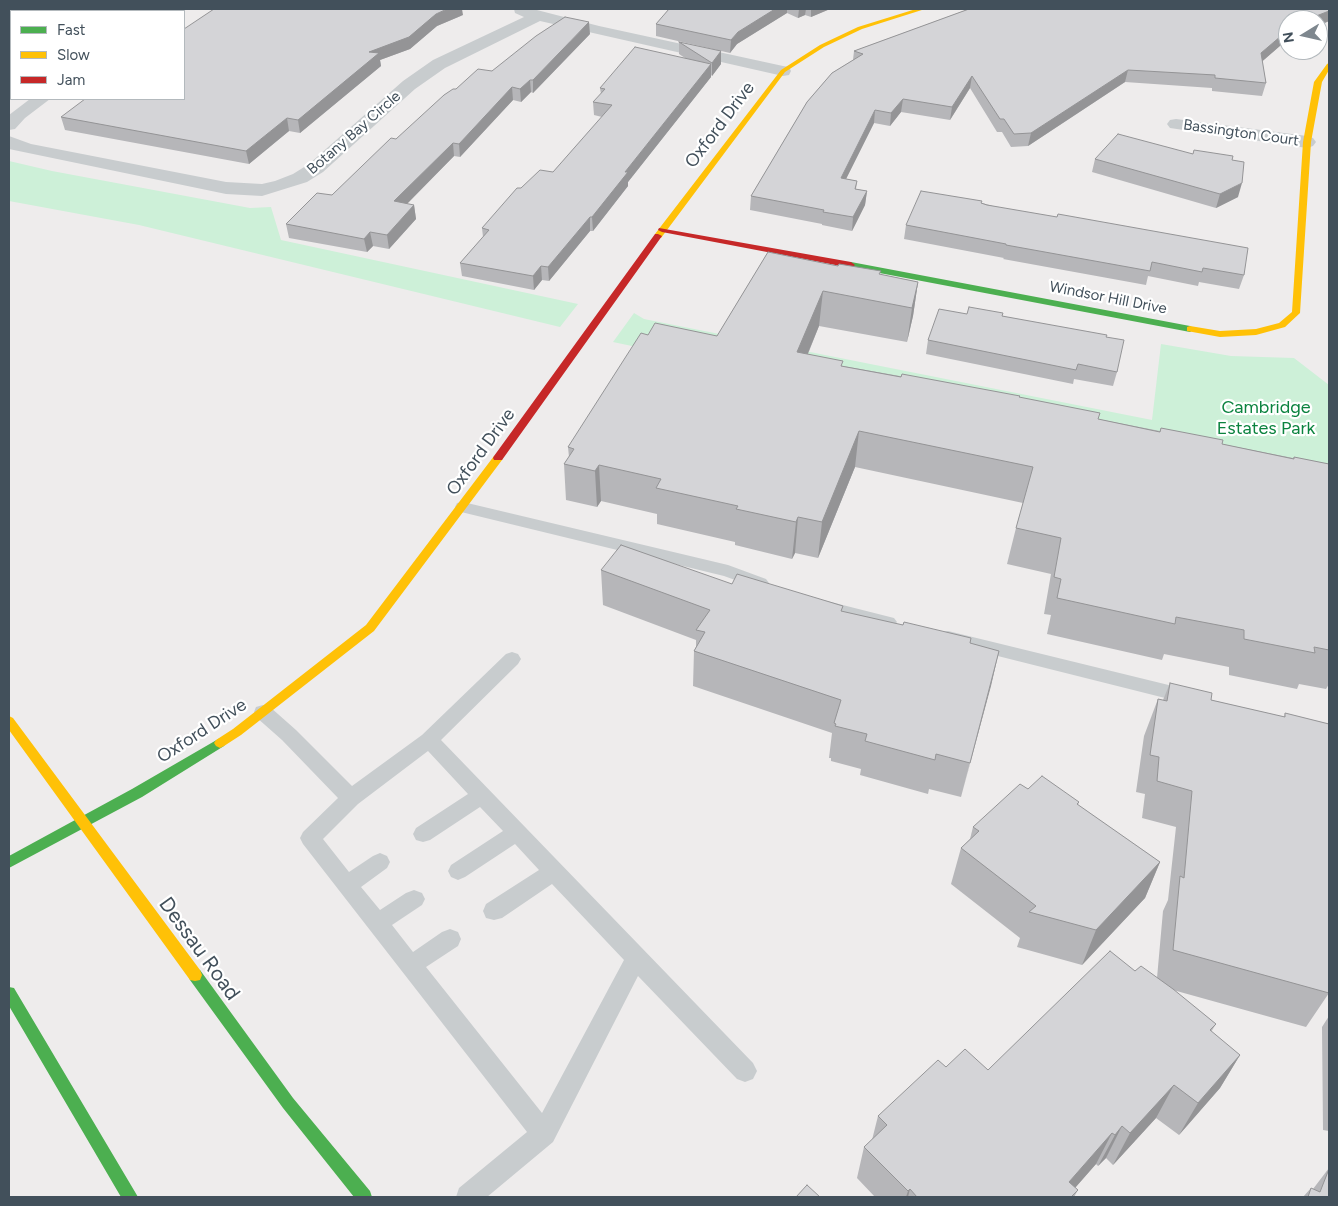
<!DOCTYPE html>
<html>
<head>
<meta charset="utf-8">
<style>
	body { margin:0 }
	#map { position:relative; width:1338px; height:1206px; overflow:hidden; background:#eeecec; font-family:Figtree,sans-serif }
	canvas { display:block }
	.frame { position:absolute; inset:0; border:10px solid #42505b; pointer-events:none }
	.legend { position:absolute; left:10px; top:10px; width:175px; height:90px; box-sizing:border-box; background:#fff; border:1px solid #b3b9bd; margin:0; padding:6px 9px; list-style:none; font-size:15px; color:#42505b }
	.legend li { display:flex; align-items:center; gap:10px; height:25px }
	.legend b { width:25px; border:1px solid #b3b9bd }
	.north { position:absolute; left:1278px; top:10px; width:50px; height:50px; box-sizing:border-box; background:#fff; border:1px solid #b3b9bd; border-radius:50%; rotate:261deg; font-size:14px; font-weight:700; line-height:20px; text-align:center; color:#42505b }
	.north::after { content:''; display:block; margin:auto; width:18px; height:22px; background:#7e878e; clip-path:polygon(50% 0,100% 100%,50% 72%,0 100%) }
</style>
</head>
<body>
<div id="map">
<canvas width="1338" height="1206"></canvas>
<div class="frame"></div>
<ul class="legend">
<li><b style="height:6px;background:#4caf50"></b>Fast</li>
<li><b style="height:6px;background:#ffc107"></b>Slow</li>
<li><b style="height:6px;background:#c62828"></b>Jam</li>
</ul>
<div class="north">N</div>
</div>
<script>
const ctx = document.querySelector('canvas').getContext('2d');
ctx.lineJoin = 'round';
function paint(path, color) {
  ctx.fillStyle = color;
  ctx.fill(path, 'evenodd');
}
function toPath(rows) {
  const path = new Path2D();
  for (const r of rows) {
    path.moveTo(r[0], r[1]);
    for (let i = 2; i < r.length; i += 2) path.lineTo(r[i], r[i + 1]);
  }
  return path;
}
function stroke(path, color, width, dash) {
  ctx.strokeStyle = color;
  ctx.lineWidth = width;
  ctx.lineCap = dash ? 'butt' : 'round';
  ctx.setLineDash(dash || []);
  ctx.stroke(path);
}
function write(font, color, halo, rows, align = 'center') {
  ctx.font = font + ' Figtree,sans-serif';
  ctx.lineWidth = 4.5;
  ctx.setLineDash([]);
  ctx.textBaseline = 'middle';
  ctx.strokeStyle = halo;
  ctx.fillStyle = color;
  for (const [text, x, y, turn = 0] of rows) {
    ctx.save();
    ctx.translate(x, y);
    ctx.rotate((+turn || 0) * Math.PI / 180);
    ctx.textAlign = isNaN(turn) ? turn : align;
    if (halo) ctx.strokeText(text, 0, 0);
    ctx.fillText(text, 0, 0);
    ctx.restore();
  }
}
paint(toPath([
	[9,161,52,171,250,208,271,207,281,240,578,304,560,327,139,225,9,201],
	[634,313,644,319,1152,420,1161,344,1231,356,1294,358,1329,385,1329,494,613,342]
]), '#cdf0d8');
paint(toPath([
	[463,502,728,565,766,579,769,583,766,587,760,589,724,576,457,511,455,507,457,503,463,502],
	[819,599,894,618,897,622,894,626,888,628,813,609,810,605,813,601,819,599],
	[948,631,1189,690,1196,692,1198,697,1196,702,1189,704,942,642,939,637,942,632,948,631],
	[512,652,518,654,521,659,518,664,441,740,753,1063,757,1071,753,1079,745,1082,737,1079,638,976,553,1142,487,1197,456,1197,459,1188,527,1132,303,844,300,838,303,832,338,798,282,740,256,717,254,712,256,707,263,705,270,707,296,730,352,786,422,735,506,654,512,652],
	[428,751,468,794,416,828,413,834,416,840,423,842,430,840,480,807,503,831,451,865,448,871,451,877,458,880,465,877,515,844,539,870,486,904,483,911,486,918,494,920,502,918,552,884,624,960,542,1113,426,967,458,946,461,939,458,932,450,929,442,932,413,952,392,925,422,905,425,899,422,893,414,890,406,893,380,910,361,887,387,868,390,862,387,856,380,853,373,856,349,872,323,839,358,804,428,751]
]), '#c8ccce');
paint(toPath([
	[168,9,186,9,184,12,166,11,168,9],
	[514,9,533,9,599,26,783,66,789,67,791,71,789,75,783,76,540,21,445,68,415,89,323,172,307,182,262,196,226,194,9,149,9,136,31,144,226,182,262,184,275,181,293,174,309,164,403,81,433,60,524,17,515,13,514,9],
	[30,99,50,99,25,118,15,129,9,130,9,115,30,99],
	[1176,119,1307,136,1313,138,1316,142,1313,146,1307,148,1170,128,1167,124,1170,120,1176,119]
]), '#c8ccce');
paint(toPath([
	[851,262,1190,326,1195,329,1190,332,848,267,847,265,851,262],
	[220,738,224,740,226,743,224,746,142,797,9,868,9,856,132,789,220,738],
	[195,969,200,970,293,1098,370,1191,372,1197,354,1197,283,1108,190,980,188,975,190,970,195,969],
	[9,987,14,988,138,1197,121,1197,9,1006,9,987]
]), '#4caf50');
paint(toPath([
	[916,9,925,9,862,29,824,47,785,72,661,238,655,238,655,234,781,70,820,45,858,27,916,9],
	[1329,63,1329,70,1322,82,1311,142,1300,313,1285,327,1256,335,1220,337,1187,331,1187,327,1190,326,1220,331,1256,329,1279,323,1292,312,1303,142,1314,82,1327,64,1329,63],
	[498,455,503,458,502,460,374,631,241,735,224,746,220,748,216,746,214,743,216,740,233,729,366,625,494,456,498,455],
	[9,716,13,718,200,970,202,975,200,980,195,981,190,980,9,730,9,716]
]), '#ffc107');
paint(toPath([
	[659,228,851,262,855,265,851,268,662,232,658,230,659,228],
	[655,234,658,234,662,236,502,460,494,460,493,458,494,456,655,234]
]), '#c62828');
paint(toPath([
	[669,9,830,9,811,17,805,15,798,18,787,13,737,44,730,53,656,36,656,24],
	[969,9,1329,9,1329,21,1318,26,1318,20,1288,20,1288,39,1262,61,1266,83,1262,96,1212,91,1212,88,1125,82,1028,146,1011,147,1002,132,997,132,970,88,950,120,901,112,890,126,874,123,846,179,857,181,856,189,867,191,865,205,852,231,822,225,822,224,750,210,751,196,807,102,832,73,853,60,854,51],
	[463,15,437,26,410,49,380,60,381,66,300,133,289,131,249,164,65,130,61,117],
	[590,34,533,93,531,92,521,102,513,100,460,157,454,156,407,204,414,205,416,219,389,249,373,246,367,252,289,238,286,224,332,195,396,139,456,89,492,71],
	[679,42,721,51,721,64,712,76,711,75,711,77,628,182,628,186,593,231,590,231,549,281,542,280,534,290,462,276,460,263,483,237,482,228,521,188,553,172,602,117,594,115,593,102,601,94,600,88,685,58,679,54],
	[1193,154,1232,160,1238,197,1216,208,1092,172,1095,159],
	[982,203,1244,275,1239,289,1199,282,1198,286,1148,276,1146,285,1003,259,1004,258,904,239,906,225],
	[768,252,918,282,913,316,907,342,819,326,808,354,843,366,1019,397,1098,419,1160,431,1161,428,1222,444,1293,458,1294,457,1329,464,1329,684,1326,689,1299,684,1297,689,1229,675,1229,667,1164,654,1162,660,1047,634,1051,615,1044,614,1051,574,1007,564,1016,528,1023,503,855,467,818,558,795,553,792,559,735,545,735,542,657,524,657,514,601,501,597,507,566,500,564,464,569,457,568,447,648,335,717,336],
	[967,314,1002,316,1106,337,1117,372,1113,386,1074,379,1073,384,926,354,928,340],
	[601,570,732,584,999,651,961,797,929,789,928,794,860,775,861,769,831,761,831,758,829,758,832,733,693,686,694,651,696,647,696,640,603,605],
	[1170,683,1211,700,1284,717,1285,713,1329,993,1306,1027,1173,990,1216,1024,1211,1032,1240,1055,1220,1088,1179,1135,1156,1118,1113,1165,1106,1158,1098,1166,1096,1164,1075,1188,1078,1190,1074,1197,875,1197,857,1178,864,1147,872,1140,878,1116,946,1067,988,1070,1135,971,1157,978,1163,911,1168,900,1176,827,1142,818,1145,794,1136,792,1144,736,1158,699,1163,700],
	[1028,789,1079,802,1078,805,1160,862,1145,898,1082,965,1017,947,1020,938,951,884,961,848,970,839,973,827],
	[1329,1016,1329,1131,1323,1130,1322,1027],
	[1329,1168,1329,1197,1303,1197,1311,1188,1313,1189]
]), '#b6b6b9');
paint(toPath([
	[105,9,128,9,124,11,101,11],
	[447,9,462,9,463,15,437,26,410,49,380,60,381,66,300,133,298,120,369,52,436,14],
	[775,9,787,9,787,13,737,44,730,53,731,40,738,32],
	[799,9,806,9,805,15,798,18],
	[811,9,830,9,811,17],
	[1329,11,1329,21,1318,26,1318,20,1306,20],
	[589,22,590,34,533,93,533,80],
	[1288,30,1288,39,1257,66,1261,53],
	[721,51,721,64,712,76,712,63],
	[711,64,711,77,628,182,628,186,593,231,592,217,625,172],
	[11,68,11,84,9,85,9,70],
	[1128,70,1125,82,1028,146,1031,133],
	[972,76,970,88,950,120,952,107],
	[530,80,531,92,521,102,520,89],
	[512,87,513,100,460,157,459,144],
	[903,99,901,112,890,126,891,113],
	[875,110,874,123,840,191,841,178],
	[287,118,289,131,249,164,246,151],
	[453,143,454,156,396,215,394,201],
	[1242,183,1238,197,1216,208,1220,194],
	[867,191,865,205,852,231,853,217],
	[414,205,416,219,389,249,387,235],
	[590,217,590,231,549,281,548,267],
	[370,232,373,246,367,252,364,239],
	[541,266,542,280,534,290,533,276],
	[918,282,913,316,907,342,912,308],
	[823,291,819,326,794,387,797,352],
	[859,431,855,467,818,558,822,522],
	[599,465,601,501,597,507,595,471],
	[798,517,795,553,792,559,796,522],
	[999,651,991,686,961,797,970,763],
	[1160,862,1145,898,1082,965,1096,930],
	[1240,1055,1220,1088,1179,1135,1198,1103],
	[1174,1085,1156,1118,1113,1165,1130,1133],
	[1122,1126,1106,1158,1098,1166,1115,1135],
	[1112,1133,1096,1164,1067,1197,1069,1182],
	[910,1189,908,1197,906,1197,908,1191]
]), '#949496');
const building = toPath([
	[39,9,105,9,101,11,35,11,39,9],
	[214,9,447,9,436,14,409,37,369,52,379,53,298,120,287,118,246,151,61,117,85,99,184,99,184,29,214,9],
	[669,9,775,9,738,32,731,40,656,24,669,9],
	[969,9,1329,9,1329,11,1306,20,1288,20,1288,30,1261,53,1266,83,1215,78,1215,75,1128,70,1031,133,1014,134,1004,119,1000,119,972,76,952,107,903,99,891,113,875,110,841,178,857,181,855,189,867,191,853,217,823,212,824,210,751,196,807,102,832,73,863,54,854,51,969,9],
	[11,17,11,68,9,70,9,19,11,17],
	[565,17,589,22,533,80,530,80,520,89,512,87,459,144,453,143,394,201,414,205,387,235,370,232,364,239,286,224,317,193,332,195,391,138,396,139,444,95,453,89,456,89,478,69,492,71,536,36,565,17],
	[679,42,721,51,712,63,679,42],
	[635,47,711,64,625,172,628,172,592,217,590,217,548,267,541,266,533,276,460,263,489,230,482,228,517,188,521,188,540,170,553,172,612,105,593,102,605,89,600,88,635,47],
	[1118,134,1193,154,1194,150,1233,156,1232,160,1244,162,1242,183,1220,194,1095,159,1118,134],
	[921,191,982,201,981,203,987,205,1057,217,1058,214,1248,248,1244,275,1203,268,1202,272,1152,262,1150,271,1006,245,1006,244,906,225,921,191],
	[768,252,838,266,839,264,881,271,879,274,918,282,912,308,823,291,797,352,843,361,841,366,901,377,902,374,1020,396,1019,397,1100,413,1098,419,1160,432,1161,428,1223,440,1222,444,1294,459,1294,457,1329,464,1329,650,1314,647,1315,653,1244,639,1244,630,1176,617,1175,624,1057,598,1061,579,1054,577,1061,538,1016,528,1033,467,859,431,822,522,798,517,796,522,736,509,738,506,656,488,661,479,599,465,595,471,564,464,574,449,568,447,641,333,648,335,655,323,717,336,768,252],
	[969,307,1003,313,1002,316,1107,335,1106,337,1124,340,1117,372,1078,364,1076,370,928,340,939,309,967,314,969,307],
	[621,545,732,584,737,574,843,606,841,611,903,625,904,622,971,638,970,643,999,651,970,763,936,754,935,760,865,741,867,734,835,726,836,724,834,723,841,700,694,651,705,632,696,630,710,610,601,570,621,545],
	[1170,683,1212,693,1211,700,1285,717,1285,713,1329,724,1329,993,1173,950,1180,876,1184,878,1192,791,1157,781,1159,757,1150,755,1158,699,1167,701,1170,683],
	[1042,776,1079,802,1077,804,1160,862,1096,930,1029,912,1036,906,961,848,979,831,973,827,1020,784,1028,789,1042,776],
	[1110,951,1135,971,1141,966,1173,989,1216,1024,1210,1030,1240,1055,1198,1103,1174,1085,1130,1133,1122,1126,1115,1135,1112,1133,1069,1182,1078,1190,1071,1197,917,1197,910,1189,908,1191,864,1147,887,1125,878,1116,938,1060,946,1067,965,1049,988,1070,1110,951],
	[1329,1169,1329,1197,1308,1197,1311,1188,1320,1192,1329,1169],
	[807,1185,820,1197,796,1197,807,1185]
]);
paint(building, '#d4d4d7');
stroke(building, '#949496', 1);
write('15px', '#42505b', '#fff', [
	["Botany Bay Circle",354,133,-41],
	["Bassington Court",1241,133,8],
	["Windsor Hill Drive",1108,298,11]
]);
write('18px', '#42505b', '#fff', [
	["Oxford Drive",720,125,-53],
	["Oxford Drive",481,452,-54],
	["Oxford Drive",202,731,-33]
]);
write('18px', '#0b833f', '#fff', [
	["Cambridge",1266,408],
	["Estates Park",1266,429]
]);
write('21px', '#42505b', '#fff', [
	["Dessau Road",199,949,54]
]);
</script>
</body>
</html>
